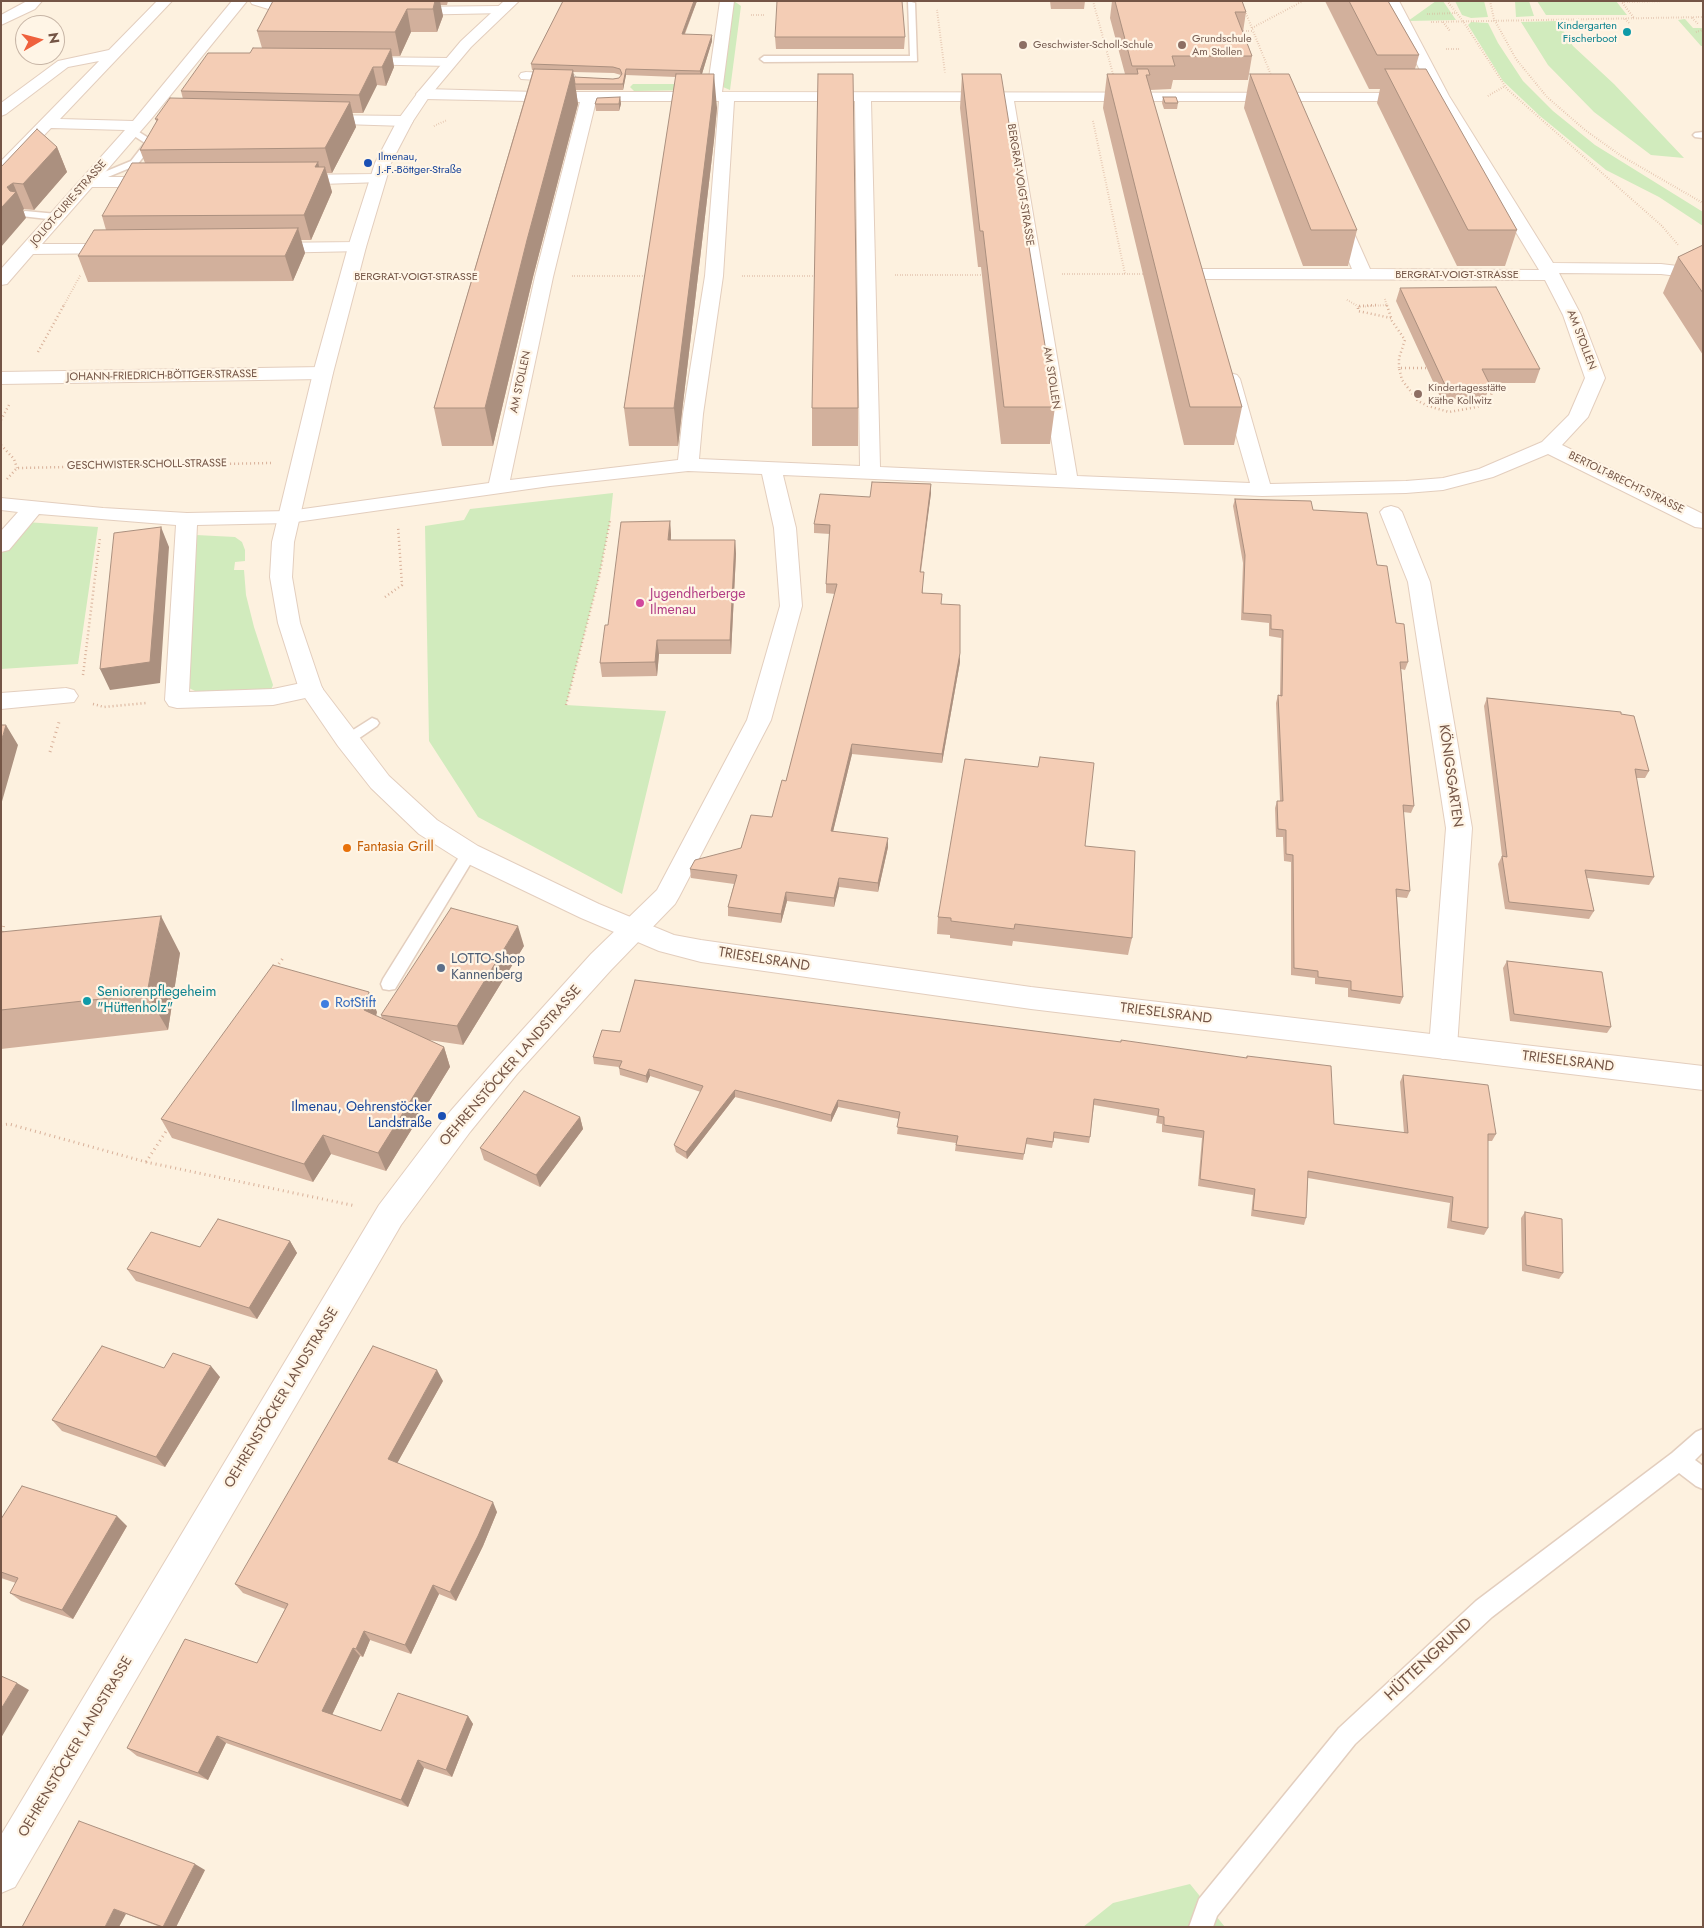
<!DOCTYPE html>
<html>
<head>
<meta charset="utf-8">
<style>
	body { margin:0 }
	#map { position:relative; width:1704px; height:1928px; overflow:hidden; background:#fdf1df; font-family:Jost,sans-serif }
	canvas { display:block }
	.frame { position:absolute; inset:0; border:2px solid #745546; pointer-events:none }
	.north { position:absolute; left:15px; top:15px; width:50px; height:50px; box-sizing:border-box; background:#fff5e6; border:1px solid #c7b5a6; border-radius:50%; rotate:82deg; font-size:14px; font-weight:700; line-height:20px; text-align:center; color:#745546 }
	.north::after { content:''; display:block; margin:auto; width:18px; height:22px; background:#ef613d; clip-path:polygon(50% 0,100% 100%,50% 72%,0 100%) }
</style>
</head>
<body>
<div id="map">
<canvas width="1704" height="1928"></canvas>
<div class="frame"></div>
<div class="north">N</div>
</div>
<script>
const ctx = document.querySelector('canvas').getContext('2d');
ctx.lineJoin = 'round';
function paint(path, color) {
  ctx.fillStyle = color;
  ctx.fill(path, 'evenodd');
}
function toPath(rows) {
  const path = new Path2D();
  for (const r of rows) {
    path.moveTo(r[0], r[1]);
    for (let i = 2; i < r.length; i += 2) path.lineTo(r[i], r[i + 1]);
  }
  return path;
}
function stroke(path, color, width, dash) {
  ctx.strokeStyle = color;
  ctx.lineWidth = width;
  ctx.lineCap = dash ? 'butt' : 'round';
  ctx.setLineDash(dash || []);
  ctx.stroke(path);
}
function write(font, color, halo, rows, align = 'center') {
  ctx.font = font + ' Jost,sans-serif';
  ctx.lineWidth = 4.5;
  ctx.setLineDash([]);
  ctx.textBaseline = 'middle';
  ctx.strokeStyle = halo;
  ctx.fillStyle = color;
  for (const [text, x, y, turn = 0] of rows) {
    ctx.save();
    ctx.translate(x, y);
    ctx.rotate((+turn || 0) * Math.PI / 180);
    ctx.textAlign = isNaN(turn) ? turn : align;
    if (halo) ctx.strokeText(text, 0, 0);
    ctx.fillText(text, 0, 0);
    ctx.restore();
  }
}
paint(toPath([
	[731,1,734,1,741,6,730,90,723,87],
	[1436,1,1443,1,1456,20,1408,21],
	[1455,1,1484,1,1488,17,1471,18,1462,15],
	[1515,1,1529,1,1534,16,1516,17],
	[1537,1,1616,1,1627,15,1546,15],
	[1685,19,1693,28,1703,28,1703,46,1701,46,1678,20],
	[1557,21,1573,46,1614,84,1684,158,1651,155,1594,112,1548,65,1521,22],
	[1471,22,1488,23,1498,43,1523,81,1553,111,1595,145,1703,212,1703,226,1659,197,1606,170,1540,116,1503,81,1468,25],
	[633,84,695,84,695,90,634,91,630,87],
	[613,493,610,521,599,577,566,705,666,711,622,894,478,817,429,741,425,526,464,520,470,509],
	[26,522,98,527,78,664,1,669,1,550],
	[196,535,235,537,242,542,245,550,245,561,235,562,234,570,244,570,246,595,254,627,273,685,271,690,201,694,187,687],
	[1190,1884,1225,1927,1083,1927,1113,1903]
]), '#d1ebbd');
const service = toPath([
	[908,1,915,3,917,61,764,62,760,59,764,56,910,56,908,1],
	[131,127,155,142,137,165,91,184,85,184,85,180,131,161,145,143,128,132,128,128,131,127],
	[1703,132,1703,138,1695,137,1693,135,1695,133,1703,132],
	[25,211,57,214,62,217,57,220,21,216,20,214,25,211],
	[372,718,377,720,379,723,377,726,352,743,342,743,340,740,342,737,372,718],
	[469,847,474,849,477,853,395,989,389,990,383,989,381,984,383,979,464,849,469,847],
	[1703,1429,1703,1452,1695,1460,1703,1466,1703,1489,1696,1486,1679,1473,1492,1617,1355,1744,1217,1916,1213,1927,1189,1927,1199,1899,1339,1728,1476,1601,1672,1453,1696,1432,1703,1429]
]);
const minor = toPath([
	[27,1,42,1,35,9,1,25,1,15,27,1],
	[157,1,172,1,60,119,133,121,232,1,247,1,152,118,101,177,158,177,164,179,166,182,164,185,158,187,92,187,42,244,120,244,126,245,129,249,126,253,33,254,7,284,1,285,1,269,125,130,51,128,7,174,1,176,1,161,99,61,68,67,6,114,1,116,1,103,58,61,109,50,157,1],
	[250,1,272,1,289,7,312,9,314,12,307,16,288,15,252,4,250,1],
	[720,1,734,1,722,92,1419,93,1422,96,1419,99,1414,101,1014,101,1077,476,1250,483,1220,379,1223,375,1230,373,1237,375,1240,379,1270,484,1406,481,1443,478,1479,469,1542,442,1569,415,1585,378,1563,315,1545,280,1200,279,1194,278,1191,274,1194,270,1200,269,1352,269,1329,213,1331,209,1337,208,1343,209,1345,213,1370,269,1539,270,1433,96,1385,1,1399,1,1449,96,1553,263,1661,264,1703,269,1703,279,1661,274,1559,273,1581,315,1605,378,1588,417,1562,445,1703,514,1703,528,1695,527,1548,454,1493,477,1443,490,1406,493,1262,496,783,475,796,528,802,606,771,720,679,897,675,904,611,970,517,1074,470,1132,401,1225,15,1887,1,1893,1,1835,379,1205,448,1114,497,1058,591,954,657,890,747,720,780,606,774,528,762,474,688,471,550,486,289,523,197,525,189,692,273,689,311,681,319,683,323,689,319,695,273,705,177,708,169,706,165,700,176,525,39,514,9,550,1,552,1,531,18,512,1,510,1,498,103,508,187,513,289,511,489,483,535,277,580,102,424,99,419,97,416,94,419,91,424,89,537,92,707,92,720,1],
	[596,101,719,101,705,276,683,414,678,460,510,480,553,277,596,101],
	[734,101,855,101,860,466,699,459,703,414,723,276,734,101],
	[871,101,999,101,1057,475,880,467,871,101],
	[501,6,508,10,506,13,405,15,398,11,405,7,501,6],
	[356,57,450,58,455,59,457,62,455,65,450,66,351,64,349,61,351,58,356,57],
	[526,72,569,74,574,75,576,78,574,81,569,82,521,79,519,76,521,73,526,72],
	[317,115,405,116,411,118,413,121,411,124,405,126,312,123,309,120,312,117,317,115],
	[376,174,382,176,384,179,382,182,291,185,285,183,283,180,285,177,291,175,376,174],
	[357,242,363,243,366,247,363,251,266,253,260,252,257,248,260,244,266,243,357,242],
	[323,367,330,369,333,373,330,377,323,379,1,384,1,372,323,367],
	[1391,506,1398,508,1402,512,1430,582,1472,828,1457,1047,1453,1055,1443,1059,1433,1055,1429,1047,1446,828,1408,582,1380,512,1384,508,1391,506],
	[66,688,74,690,78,696,74,702,1,709,1,693,66,688]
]);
const tertiary = toPath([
	[504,1,519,1,471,47,429,97,413,121,391,163,366,247,333,373,294,542,292,577,300,623,322,688,389,776,437,820,478,846,599,904,674,935,701,940,1031,987,1703,1066,1703,1090,1031,1009,701,962,659,951,581,918,460,860,419,834,371,788,338,746,299,689,278,623,270,577,272,542,313,373,348,247,375,163,397,121,419,91,461,41,504,1]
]);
stroke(service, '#e3cebe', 3);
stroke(minor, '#e3cebe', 2);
stroke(tertiary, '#e3cebe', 2);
stroke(toPath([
	[1093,1,1113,74],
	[1447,1,1463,21,1507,89,1662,226,1679,246],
	[1490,1,1494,19,1516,59,1547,97,1585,130,1620,155,1703,203],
	[1621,1,1634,18],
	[1622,2,1666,1],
	[937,10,945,73],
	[1245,11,1271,75],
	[1427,14,1456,13],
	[751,15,765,15],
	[1692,18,1698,24],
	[1625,19,1630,24],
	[1431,22,1703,17],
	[1443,22,1450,31],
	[1252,28,1303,1],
	[1241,31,1253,31],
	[1696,32,1703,30],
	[1446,49,1460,49],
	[1488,96,1505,86],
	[1093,121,1125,274],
	[434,126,447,120],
	[1062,274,1146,274],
	[895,275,986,275],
	[572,276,648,276],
	[742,276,818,276],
	[377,277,476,277],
	[1385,299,1387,307],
	[1347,300,1358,306],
	[63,307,81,274],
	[1358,307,1386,305]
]), '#d8b099', 2, [0.5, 2]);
stroke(toPath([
	[1376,305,1358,306,1358,311,1391,318],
	[1387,305,1392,321,1405,340,1399,358,1399,368],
	[38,352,64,305],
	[1430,368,1399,368,1402,380,1418,401,1428,406,1449,412,1477,407,1489,402,1493,388],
	[1,420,10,403],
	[1,445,14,459,17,468],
	[7,479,17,468,271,463],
	[385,597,402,585,398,526],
	[83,675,100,537],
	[93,704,104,707,146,703],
	[566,705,599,577,610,521]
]), '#d8b099', 2.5, [1, 3]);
stroke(toPath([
	[50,752,59,722],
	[1,924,4,924,1,938],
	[276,968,283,958],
	[1,1125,9,1124,146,1162,356,1206],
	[146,1162,169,1127]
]), '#d8b099', 3, [1, 4]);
paint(service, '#fff');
paint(minor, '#fff');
paint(tertiary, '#fff');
paint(toPath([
	[273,1,448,1,447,5,440,5,443,16,437,32,411,32,400,56,392,56,394,67,386,86,377,85,363,113,352,113,356,127,332,173,327,173,332,192,311,240,301,240,305,253,293,281,88,282,78,256,106,230,102,216,145,163,140,150,157,122,155,119,183,99,181,91,250,53,262,48,257,31],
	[563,1,697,1,685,34,712,41,702,74,717,108,714,140,678,446,629,446,624,408,676,77,626,75,623,90,576,90,578,104,533,277,493,446,442,446,434,408,533,70,532,70,531,64],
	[573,72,614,73,621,75,619,78,613,79,574,77],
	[1050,1,1085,1,1084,9,1051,9],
	[1112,1,1242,1,1246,12,1243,32,1252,56,1248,80,1173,80,1171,89,1150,90,1242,407,1234,445,1184,445,1103,108,1107,74,1125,74,1110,18],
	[1325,1,1388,1,1419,55,1415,69,1517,230,1505,266,1457,266,1377,103,1380,89,1369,89],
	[775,37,905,37,904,49,776,49],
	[962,74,1055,407,1050,444,1001,444,981,267,978,267,960,108],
	[1250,74,1357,230,1348,266,1303,266,1244,108],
	[620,97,621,104,619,111,596,111,595,104],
	[1163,97,1178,103,1177,109,1164,109,1162,103],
	[57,147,67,172,34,210,24,209,23,210,26,218,1,167],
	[1703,245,1703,355,1663,293,1678,257],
	[1400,288,1540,369,1535,383,1488,383,1490,385,1485,399,1441,399,1396,301],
	[812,408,858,408,858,446,812,446],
	[931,484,931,493,921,572,923,593,941,604,960,662,942,763,852,754,833,831,888,847,878,892,839,887,834,907,787,901,781,923,728,916,728,907,734,884,691,878,690,869,741,848,772,817,786,781,835,594,826,593,826,584,830,534,814,533,814,524,870,497],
	[1235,499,1313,510,1377,565,1408,662,1405,670,1401,669,1414,806,1411,813,1403,812,1410,891,1407,898,1397,897,1403,997,1400,1004,1348,997,1348,988,1315,984,1315,978,1291,975,1291,862,1284,861,1283,837,1276,837,1275,808,1277,801,1280,801,1276,703,1278,695,1280,696,1281,638,1269,636,1269,623,1241,620,1243,563,1233,506],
	[670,521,671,535,671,540,735,540,736,554,731,654,659,654,657,676,602,677,600,663,608,625],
	[1487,698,1621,714,1649,771,1645,778,1636,778,1654,877,1649,885,1587,878,1594,911,1589,919,1505,909,1498,864,1502,856,1484,706],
	[1085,846,1132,938,1128,955,1013,941,1012,946,950,938,950,935,937,934,938,917],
	[1,932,180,953,168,1030,1,1049],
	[524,946,463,1045,429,1040,444,1047,450,1067,386,1171,331,1154,313,1182,172,1138,161,1119,377,1012,376,1016,382,1019,381,1015],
	[1507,961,1611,1027,1607,1033,1510,1021,1503,968],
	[620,1032,1246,1058,1247,1056,1334,1124,1404,1133,1400,1082,1403,1075,1496,1134,1492,1141,1488,1141,1488,1228,1484,1235,1447,1228,1450,1203,1308,1178,1306,1218,1304,1225,1251,1216,1253,1195,1198,1186,1202,1138,1162,1132,1162,1124,1156,1123,1157,1116,1094,1105,1090,1137,1089,1143,1054,1138,1052,1148,1026,1144,1023,1160,955,1151,956,1143,897,1134,899,1119,838,1107,831,1122,735,1097,687,1159,676,1152,674,1145,701,1092,650,1076,647,1083,620,1075,619,1067,594,1064,593,1057],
	[580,1117,583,1129,540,1187,484,1160,480,1148],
	[1525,1212,1563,1273,1559,1279,1522,1271,1521,1218],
	[290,1241,297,1253,257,1319,136,1281,127,1269,200,1247],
	[164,1368,220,1377,165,1467,62,1431,52,1420],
	[443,1381,397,1463,497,1512,483,1546,456,1601,439,1594,411,1654,370,1640,363,1657,360,1656,332,1715,381,1731,468,1716,473,1724,452,1777,424,1768,408,1807,226,1743,208,1780,137,1756,127,1748,257,1663,285,1609,243,1593,235,1584],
	[1,1519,127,1526,73,1619,21,1601,10,1593,16,1583,1,1578],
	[205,1870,176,1927,160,1927,126,1914,22,1927]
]), '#d2b09c');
paint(toPath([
	[435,1,440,1,443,16,437,32,433,9],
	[694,1,697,1,682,40,682,34],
	[407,9,411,32,400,56,395,32],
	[712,35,712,41,701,77,700,71],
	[391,49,394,67,386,86,382,67],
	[373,67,377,85,363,113,359,95],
	[626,69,626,75,623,90,623,84],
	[573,70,578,104,533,277,493,446,485,408,527,240],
	[714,74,717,108,714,140,678,446,674,408],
	[620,97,621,104,619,111,619,104],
	[350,102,356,127,332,173,325,148],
	[57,147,67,172,34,210,23,184],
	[318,162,321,175,325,167,332,192,311,240,304,215,315,167],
	[13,183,24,209,23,210,26,218,1,247,1,208,7,187],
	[298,228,305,253,293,281,285,256],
	[931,484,931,493,919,581,920,572],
	[670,521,671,535,670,554,668,540],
	[161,527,169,547,160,683,110,690,100,669],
	[735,540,736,554,731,654,730,640],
	[657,640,659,654,657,676,655,662],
	[960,653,960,662,942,763,942,754],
	[6,725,18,745,1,805,1,742],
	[852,744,852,754,831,840,831,831],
	[888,838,888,847,878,892,878,883],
	[839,878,839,887,834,907,834,898],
	[786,892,787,901,781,923,781,914],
	[161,916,180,953,168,1030,147,994],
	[518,926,524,946,463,1045,457,1026],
	[369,992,377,1012,372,1029,364,1010],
	[444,1047,450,1067,386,1171,378,1153],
	[649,1069,650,1076,647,1083,646,1076],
	[735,1090,735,1097,687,1159,686,1152],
	[838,1100,838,1107,831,1122,831,1115],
	[580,1117,583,1129,540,1187,536,1175],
	[323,1135,331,1154,313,1182,304,1164],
	[290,1241,297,1253,257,1319,249,1308],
	[211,1366,220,1377,165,1467,156,1457],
	[437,1370,443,1381,394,1469,388,1459],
	[493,1502,497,1512,483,1546,456,1601,450,1592],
	[117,1516,127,1526,73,1619,62,1610],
	[433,1585,439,1594,411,1654,405,1645],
	[364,1631,370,1640,363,1657,356,1649],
	[353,1648,360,1656,330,1719,322,1711],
	[17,1683,29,1690,1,1738,1,1709],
	[468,1716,473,1724,452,1777,446,1770],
	[217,1736,226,1743,208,1780,198,1773],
	[418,1760,424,1768,408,1807,401,1800],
	[195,1864,205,1870,176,1927,163,1927],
	[114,1909,126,1914,119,1927,105,1927]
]), '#ab907f');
const building = toPath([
	[273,1,435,1,433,9,407,9,395,32,257,31,273,1],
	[563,1,694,1,682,34,712,35,700,71,626,69,623,84,575,84,574,77,613,79,619,78,622,74,620,69,613,67,531,64,563,1],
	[777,1,902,1,905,37,775,37,777,1],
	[1115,1,1242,1,1246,12,1235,12,1252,56,1172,56,1175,66,1132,66,1115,1],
	[1349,1,1388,1,1419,55,1377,55,1349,1],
	[253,48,391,49,382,67,373,67,359,95,181,91,208,53,250,53,253,48],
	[534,69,573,70,527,240,485,408,434,408,534,69],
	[1137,69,1148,69,1150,75,1146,75,1242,407,1190,407,1107,74,1138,74,1137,69],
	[1385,69,1426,69,1517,230,1468,230,1385,69],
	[676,74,714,74,712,105,674,408,624,408,676,74],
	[818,74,853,74,858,408,812,408,818,74],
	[962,74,1001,74,1055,407,1004,407,983,231,980,231,962,74],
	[1250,74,1289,74,1357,230,1311,230,1250,74],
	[620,97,619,104,595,104,597,98,620,97],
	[1163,97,1176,97,1178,103,1165,103,1163,97],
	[170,98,350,102,325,148,140,150,158,119,155,119,170,98],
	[37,129,57,147,23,184,13,183,7,187,10,191,16,192,1,208,1,167,37,129],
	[318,162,315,167,325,167,304,215,102,216,132,163,318,162],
	[298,228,285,256,78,256,94,230,298,228],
	[1703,245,1703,293,1678,257,1703,245],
	[1496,287,1540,369,1482,369,1490,385,1445,385,1400,288,1496,287],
	[872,482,931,484,920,572,924,572,922,593,942,594,941,604,960,605,960,653,942,754,852,744,831,831,888,838,878,883,839,878,834,898,786,892,781,914,728,907,737,875,690,869,695,860,741,848,751,815,772,817,782,780,786,781,837,584,826,584,830,525,814,524,820,494,870,497,872,482],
	[1235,499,1311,501,1313,510,1367,513,1377,565,1387,566,1396,623,1404,624,1408,662,1400,662,1414,806,1403,805,1410,891,1396,889,1403,997,1351,990,1351,981,1318,977,1318,971,1294,968,1293,855,1286,854,1286,830,1278,829,1277,801,1283,801,1278,695,1282,696,1283,630,1271,629,1271,615,1243,613,1245,555,1235,499],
	[670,521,668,540,735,540,730,640,657,640,655,662,600,663,605,625,608,625,621,522,670,521],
	[161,527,150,662,100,669,114,533,161,527],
	[1487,698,1621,712,1621,714,1634,716,1649,771,1635,769,1654,877,1585,870,1594,911,1509,902,1502,856,1507,857,1487,698],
	[1,725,6,725,1,742,1,725],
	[1040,757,1094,763,1085,846,1135,851,1132,938,1015,924,1014,929,951,921,951,918,938,917,965,759,1038,767,1040,757],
	[451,908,518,926,457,1026,381,1015,451,908],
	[161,916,147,994,1,1010,1,932,161,916],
	[1507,961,1602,972,1611,1027,1514,1014,1507,961],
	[273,965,369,992,364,1010,444,1047,378,1153,323,1135,304,1164,161,1119,273,965],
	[635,980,1121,1042,1121,1040,1247,1058,1247,1056,1331,1066,1334,1124,1408,1133,1403,1075,1488,1085,1496,1134,1488,1134,1488,1228,1451,1221,1453,1197,1308,1171,1306,1218,1253,1210,1255,1189,1200,1179,1204,1131,1164,1125,1164,1117,1158,1116,1159,1109,1094,1099,1090,1137,1054,1132,1053,1142,1027,1138,1024,1154,956,1145,958,1136,897,1127,900,1112,838,1100,831,1115,735,1090,686,1152,674,1145,703,1086,649,1069,646,1076,619,1068,622,1061,593,1057,602,1030,620,1032,635,980],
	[524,1091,580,1117,536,1175,480,1148,524,1091],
	[1525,1212,1562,1219,1563,1273,1526,1265,1525,1212],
	[218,1219,290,1241,249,1308,127,1269,151,1232,200,1247,218,1219],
	[102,1346,164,1368,173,1353,211,1366,156,1457,52,1420,102,1346],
	[373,1346,437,1370,388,1459,493,1502,478,1536,450,1592,433,1585,405,1645,364,1631,356,1649,353,1648,322,1711,381,1731,398,1693,468,1716,446,1770,418,1760,401,1800,217,1736,198,1773,127,1748,185,1639,257,1663,288,1604,235,1584,373,1346],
	[22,1486,117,1516,62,1610,10,1593,18,1578,1,1572,1,1519,22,1486],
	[1,1676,17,1683,1,1709,1,1676],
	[79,1821,195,1864,163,1927,114,1909,105,1927,22,1927,79,1821]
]);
paint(building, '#f4cdb5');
stroke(building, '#ab907f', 1);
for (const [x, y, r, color] of [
	[1627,32,5,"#0f9aa8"],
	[1023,45,5,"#8d6e63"],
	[1182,45,5,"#8d6e63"],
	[368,163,5,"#1a4fb4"],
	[1418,394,5,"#8d6e63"],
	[640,603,5,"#d1479c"],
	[347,848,5,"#e8710a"],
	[441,968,5,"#5c6f8a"],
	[87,1001,5,"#0f9aa8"],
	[325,1004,5,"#3f7fe0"],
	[442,1116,5,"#1a4fb4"]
]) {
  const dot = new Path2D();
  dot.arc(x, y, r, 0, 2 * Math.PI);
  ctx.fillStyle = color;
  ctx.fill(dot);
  stroke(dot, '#fff5e6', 2);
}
write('11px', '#0d838f', '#fff5e6', [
	["Kindergarten",1617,26],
	["Fischerboot",1617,39]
], 'right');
write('11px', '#785e54', '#fff5e6', [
	["Grundschule",1192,39],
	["Am Stollen",1192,52],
	["Geschwister-Scholl-Schule",1033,45],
	["Kindertagesstätte",1428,388],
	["Käthe Kollwitz",1428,401]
], 'left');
write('11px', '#164399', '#fff5e6', [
	["Ilmenau,",378,157],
	["J.-F.-Böttger-Straße",378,170]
], 'left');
write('11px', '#745546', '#fff5e6', [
	["BERGRAT-VOIGT-STRASSE",1020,185,81],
	["JOLIOT-CURIE-STRASSE",69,203,-49],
	["BERGRAT-VOIGT-STRASSE",1457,275],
	["BERGRAT-VOIGT-STRASSE",416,277],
	["AM STOLLEN",1581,340,69],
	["JOHANN-FRIEDRICH-BÖTTGER-STRASSE",162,376,-1],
	["AM STOLLEN",1051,378,81],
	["AM STOLLEN",521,382,-78],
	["GESCHWISTER-SCHOLL-STRASSE",147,465,-1],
	["BERTOLT-BRECHT-STRASSE",1626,483,26]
]);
write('14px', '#b23c85', '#fff5e6', [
	["Jugendherberge",650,595],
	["Ilmenau",650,611]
], 'left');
write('14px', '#745546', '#fff5e6', [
	["KÖNIGSGARTEN",1450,776,82],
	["TRIESELSRAND",764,960,9],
	["TRIESELSRAND",1166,1014,7],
	["TRIESELSRAND",1568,1062,7],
	["OEHRENSTÖCKER LANDSTRASSE",511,1066,-49],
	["OEHRENSTÖCKER LANDSTRASSE",282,1398,-59],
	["OEHRENSTÖCKER LANDSTRASSE",76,1747,-59]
]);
write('14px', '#c56008', '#fff5e6', [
	["Fantasia Grill",357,848]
], 'left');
write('14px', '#4e5e75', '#fff5e6', [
	["LOTTO-Shop",451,960],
	["Kannenberg",451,976]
], 'left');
write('14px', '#0d838f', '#fff5e6', [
	["Seniorenpflegeheim",97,993],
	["\"Hüttenholz\"",97,1009]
], 'left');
write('14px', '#366cbe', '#fff5e6', [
	["RotStift",335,1004]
], 'left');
write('14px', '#164399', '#fff5e6', [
	["Ilmenau, Oehrenstöcker",432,1108],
	["Landstraße",432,1124]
], 'right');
write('16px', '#745546', '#fff5e6', [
	["HÜTTENGRUND",1429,1660,-43]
]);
</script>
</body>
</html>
